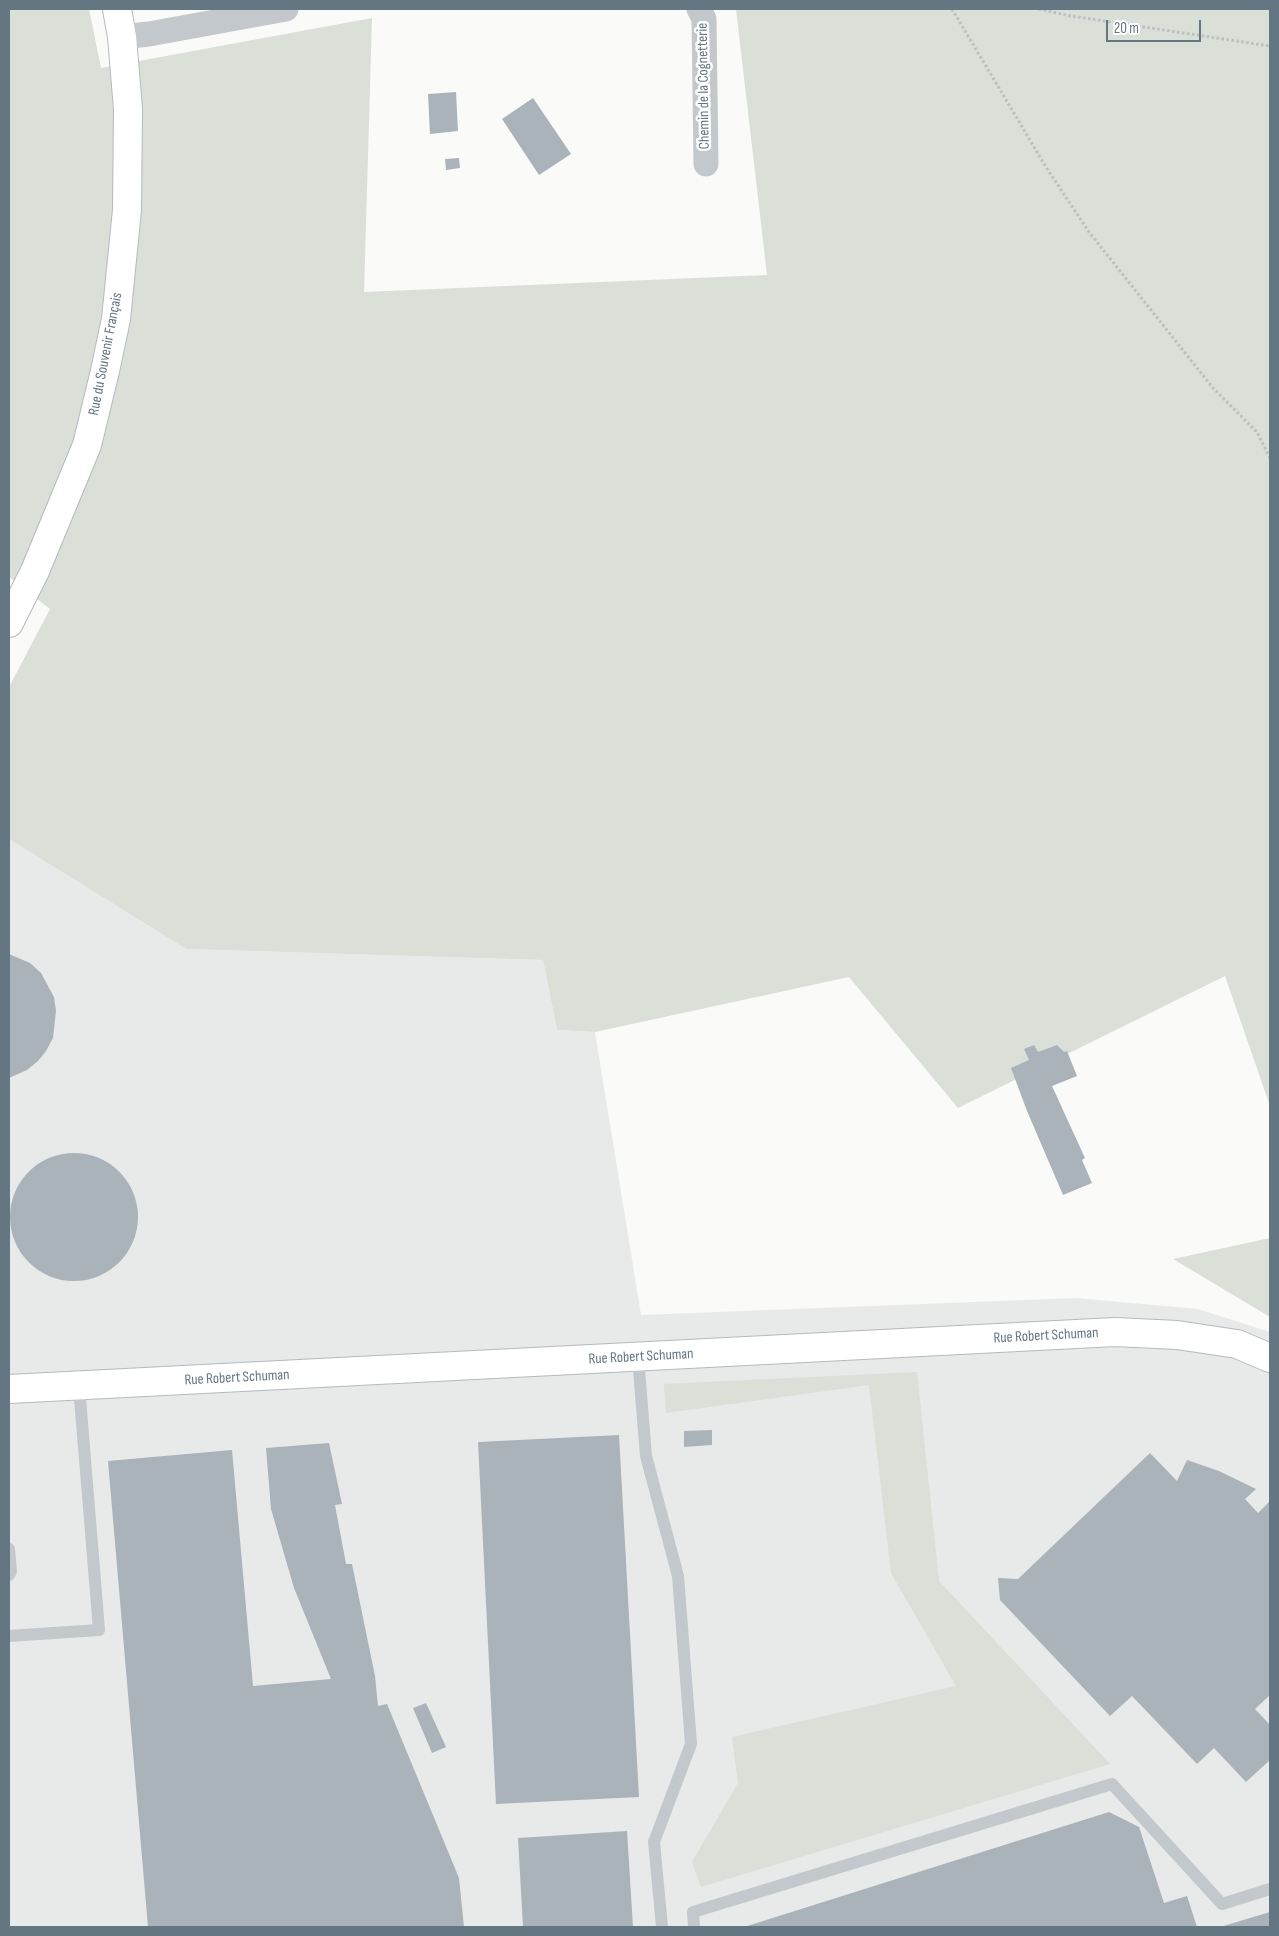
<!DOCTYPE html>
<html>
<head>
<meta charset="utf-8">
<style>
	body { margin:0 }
	#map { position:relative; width:1279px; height:1936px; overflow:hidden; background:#fafaf8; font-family:"Sofia Sans Condensed",sans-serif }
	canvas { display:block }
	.frame { position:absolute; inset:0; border:10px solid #657683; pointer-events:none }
	.scale { position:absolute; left:1106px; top:20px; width:95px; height:22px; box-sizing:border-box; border:2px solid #657683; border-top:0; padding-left:6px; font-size:15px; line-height:18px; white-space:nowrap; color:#657683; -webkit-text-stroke:4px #fff; paint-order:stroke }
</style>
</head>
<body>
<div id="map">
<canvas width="1279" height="1936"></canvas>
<div class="frame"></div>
<div class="scale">20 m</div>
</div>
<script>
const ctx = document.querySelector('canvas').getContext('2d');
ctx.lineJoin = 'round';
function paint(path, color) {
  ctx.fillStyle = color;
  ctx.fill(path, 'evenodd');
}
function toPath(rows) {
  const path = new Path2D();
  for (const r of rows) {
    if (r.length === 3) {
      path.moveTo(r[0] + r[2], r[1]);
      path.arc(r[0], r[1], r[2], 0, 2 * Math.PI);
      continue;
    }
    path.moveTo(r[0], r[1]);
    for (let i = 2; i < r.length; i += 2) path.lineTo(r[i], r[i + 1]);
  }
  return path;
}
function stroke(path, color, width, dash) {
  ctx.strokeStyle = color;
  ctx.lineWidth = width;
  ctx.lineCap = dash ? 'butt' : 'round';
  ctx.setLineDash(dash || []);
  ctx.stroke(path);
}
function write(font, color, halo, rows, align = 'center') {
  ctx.font = font + ' "Sofia Sans Condensed",sans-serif';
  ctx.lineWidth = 5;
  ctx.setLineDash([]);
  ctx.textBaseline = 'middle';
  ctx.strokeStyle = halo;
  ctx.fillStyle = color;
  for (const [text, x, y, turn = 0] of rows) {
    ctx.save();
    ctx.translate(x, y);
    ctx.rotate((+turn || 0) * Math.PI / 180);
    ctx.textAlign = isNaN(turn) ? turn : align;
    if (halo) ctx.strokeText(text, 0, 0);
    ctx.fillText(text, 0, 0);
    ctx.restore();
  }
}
paint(toPath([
	[9,839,186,949,543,960,557,1030,595,1032,641,1315,1076,1298,1198,1309,1270,1332,1270,1927,9,1927]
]), '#e8e9e9');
paint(toPath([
	[9,9,89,9,101,68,372,18,364,292,767,275,736,9,1270,9,1270,1106,1225,976,958,1108,849,977,595,1032,557,1030,543,960,186,949,9,839,9,687,50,609,9,577],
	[1270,1238,1270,1317,1173,1259],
	[917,1372,939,1581,1110,1764,701,1887,692,1862,738,1783,732,1737,956,1686,891,1573,869,1385,666,1413,664,1384]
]), '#dadfd7');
paint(toPath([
	[456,92,458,131,430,134,428,94],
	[533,98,571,154,539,175,502,119],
	[459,158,460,168,446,170,445,159],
	[9,954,30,963,41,973,54,997,56,1011,53,1038,46,1051,38,1061,27,1070,9,1078],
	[1034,1045,1038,1052,1057,1045,1064,1052,1067,1051,1077,1076,1052,1086,1085,1158,1082,1160,1092,1183,1063,1195,1027,1111,1011,1068,1029,1060,1024,1049],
	[74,1217,64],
	[712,1430,712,1445,684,1447,684,1431],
	[619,1435,639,1797,496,1804,478,1442],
	[329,1443,342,1504,335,1505,346,1564,352,1564,375,1676,378,1706,387,1704,459,1878,464,1927,148,1927,108,1461,232,1450,253,1686,331,1679,294,1588,271,1509,266,1448],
	[1150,1453,1177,1481,1187,1460,1219,1471,1256,1489,1245,1499,1258,1513,1270,1501,1270,1695,1255,1709,1270,1725,1270,1760,1246,1782,1214,1748,1197,1764,1132,1696,1110,1716,1000,1600,998,1578,1018,1579],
	[426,1703,446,1747,432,1753,413,1708],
	[1109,1812,1139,1827,1164,1903,1187,1896,1197,1927,744,1927],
	[627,1831,633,1927,523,1927,518,1838],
	[1270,1912,1270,1927,1220,1927]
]), '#aab3b9');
const secondary = toPath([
	[9,623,35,571,87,445,105,371,116,319,127,210,128,109,122,37,117,9],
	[9,1389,1115,1332,1177,1335,1237,1344,1270,1358]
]);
stroke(secondary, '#b3babf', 30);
stroke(toPath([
	[952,9,1046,167,1089,232,1213,388,1257,432,1270,458],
	[1039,9,1071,16,1270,46]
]), '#bbbfc2', 3, [2.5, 2.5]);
stroke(toPath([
	[638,1357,646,1456,678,1576,691,1744,654,1842,662,1927],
	[9,1549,11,1571,9,1575],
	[9,1636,99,1630,79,1386],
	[694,1927,693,1912,1112,1784,1222,1904,1270,1889]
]), '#c3c8cc', 12);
stroke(toPath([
	[699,9,704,19,706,164],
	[122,37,149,34,286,9]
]), '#c3c8cc', 25);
stroke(secondary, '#fff', 28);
write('15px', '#657683', '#fff', [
	["Chemin de la Cognetterie",704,86,-91],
	["Rue du Souvenir Français",106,354,-79],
	["Rue Robert Schuman",1046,1336,-3],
	["Rue Robert Schuman",641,1357,-3],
	["Rue Robert Schuman",237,1378,-3]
]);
</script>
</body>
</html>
